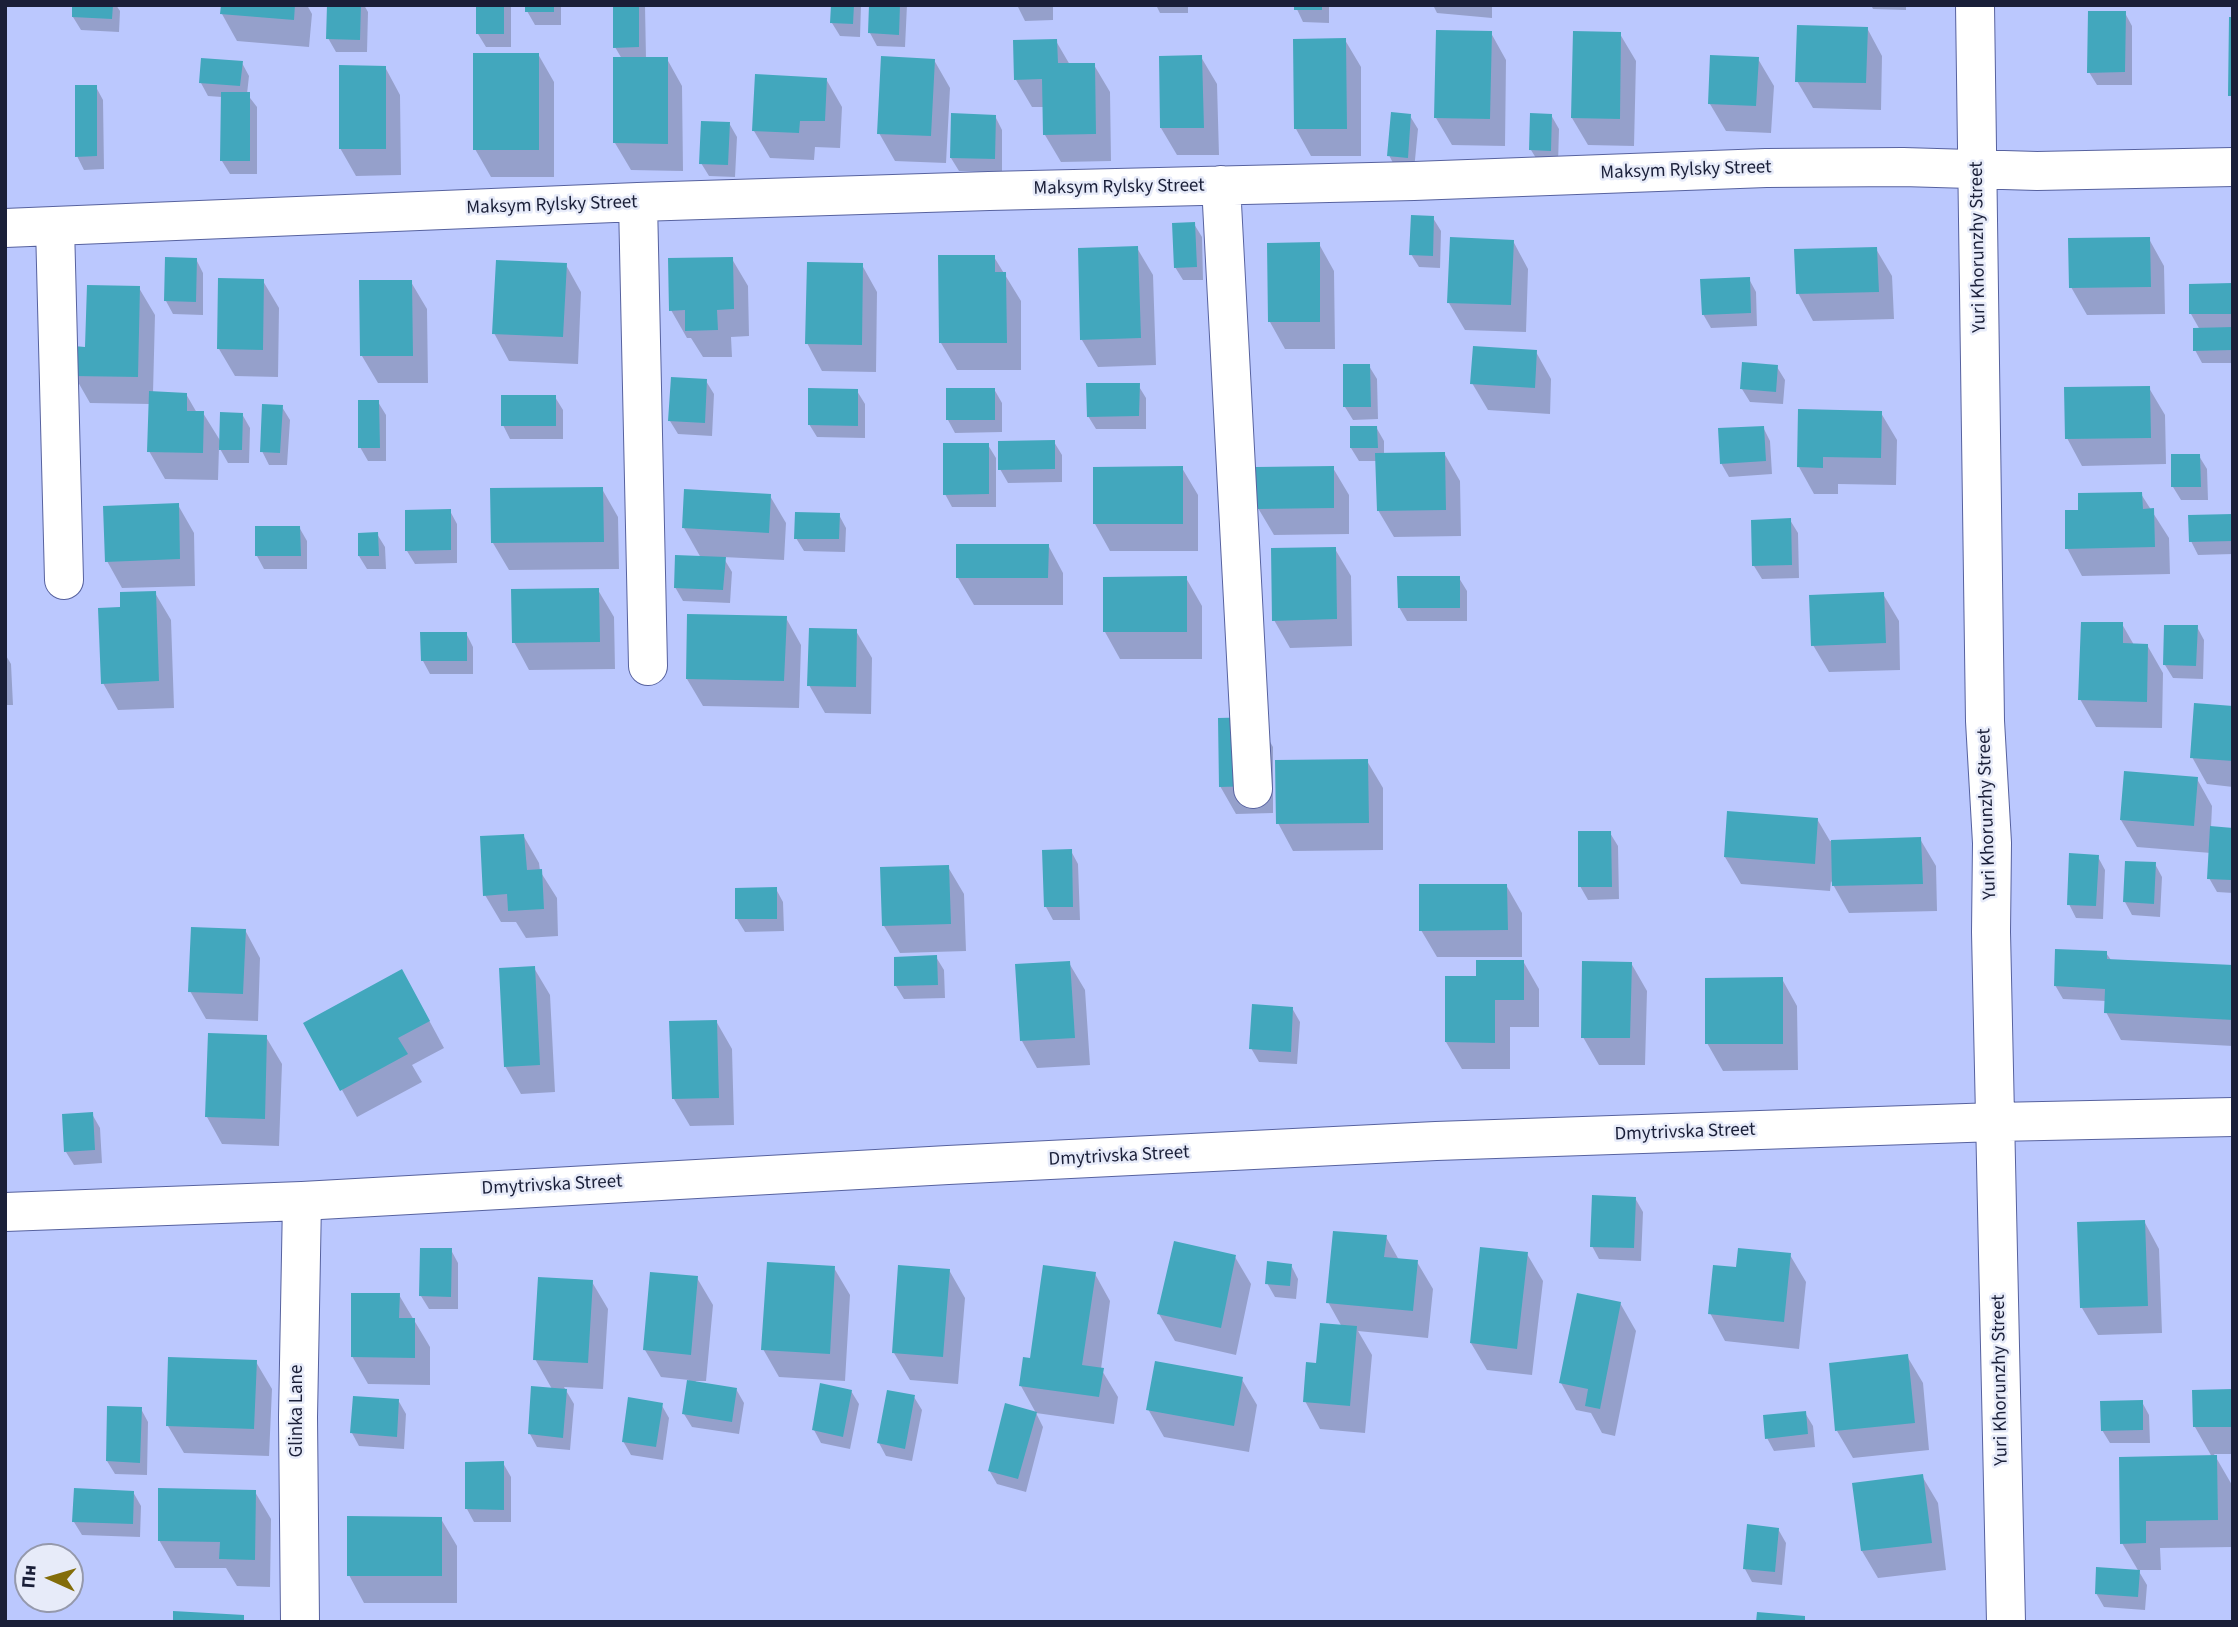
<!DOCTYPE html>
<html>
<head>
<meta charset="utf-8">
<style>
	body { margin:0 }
	#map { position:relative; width:2238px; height:1627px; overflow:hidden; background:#bbc8fe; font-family:"Source Sans 3",sans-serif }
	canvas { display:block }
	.frame { position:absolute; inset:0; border:7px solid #1a1f38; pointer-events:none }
	.north { position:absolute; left:14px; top:1543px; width:70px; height:70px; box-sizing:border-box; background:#e7ebf9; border:2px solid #9599ac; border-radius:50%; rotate:274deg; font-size:19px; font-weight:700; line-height:28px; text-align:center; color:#1a1f38 }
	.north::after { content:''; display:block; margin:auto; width:24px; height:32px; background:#836d0a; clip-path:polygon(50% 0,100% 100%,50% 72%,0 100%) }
</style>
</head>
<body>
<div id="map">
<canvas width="2238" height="1627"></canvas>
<div class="frame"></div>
<div class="north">Пн</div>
</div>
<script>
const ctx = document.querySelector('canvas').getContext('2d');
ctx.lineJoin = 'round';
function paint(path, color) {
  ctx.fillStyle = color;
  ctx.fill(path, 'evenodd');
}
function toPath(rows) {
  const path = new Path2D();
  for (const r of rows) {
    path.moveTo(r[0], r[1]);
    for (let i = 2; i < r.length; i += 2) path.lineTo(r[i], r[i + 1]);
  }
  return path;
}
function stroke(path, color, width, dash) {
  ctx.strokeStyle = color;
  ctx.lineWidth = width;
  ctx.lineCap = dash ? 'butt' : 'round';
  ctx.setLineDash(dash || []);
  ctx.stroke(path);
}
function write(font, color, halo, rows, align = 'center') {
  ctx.font = font + ' "Source Sans 3",sans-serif';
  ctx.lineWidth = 5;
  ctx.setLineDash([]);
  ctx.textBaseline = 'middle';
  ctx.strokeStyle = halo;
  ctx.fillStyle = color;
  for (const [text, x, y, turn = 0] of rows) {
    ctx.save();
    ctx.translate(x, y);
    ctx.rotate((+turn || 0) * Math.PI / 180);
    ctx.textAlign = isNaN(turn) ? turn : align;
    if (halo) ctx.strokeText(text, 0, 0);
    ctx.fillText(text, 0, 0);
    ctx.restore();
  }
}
paint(toPath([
	[74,5,116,5,120,11,119,32,81,30,73,17],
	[222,5,307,5,312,14,309,47,237,41,222,14],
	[329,5,364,5,368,12,367,52,336,52,328,38],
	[478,5,511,5,511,47,486,47,478,34],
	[527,5,561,5,561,25,535,25,527,11],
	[614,5,645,5,646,59,667,59,682,86,683,171,631,170,615,143,622,59,615,47],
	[833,5,861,5,860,37,840,36,832,23],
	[871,5,907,5,905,47,877,46,870,33],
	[1017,5,1053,5,1053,20,1025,21],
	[1156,5,1188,5,1188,13,1160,13],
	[1295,5,1329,5,1329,23,1303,22],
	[1433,5,1492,5,1492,18,1437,13],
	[1871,5,1906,5,1906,10,1873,9],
	[2125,13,2132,26,2132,85,2097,85,2089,72],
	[1867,28,1882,56,1881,110,1813,108,1797,81],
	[1491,33,1506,60,1505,146,1452,145,1436,118],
	[1620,34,1636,61,1634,146,1588,145,1572,118],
	[1345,40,1361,67,1361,156,1311,156,1296,129],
	[1056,41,1070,65,1094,65,1110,92,1111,161,1061,162,1045,135,1044,107,1032,107,1016,80],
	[538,54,554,82,554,177,491,177,475,149],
	[1160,57,1201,57,1217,84,1219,155,1177,155,1161,128],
	[1758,59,1774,86,1771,133,1726,131,1710,104],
	[934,60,950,88,946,163,895,161,879,133],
	[242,63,249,76,247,94,257,107,257,174,230,174,222,161,222,97,208,96,201,83],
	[385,67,400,95,401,175,356,176,340,148],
	[826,79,842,107,840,148,815,147,814,160,770,158,754,131],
	[96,87,103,100,104,169,84,170,77,156],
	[1551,115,1559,129,1558,164,1539,163,1531,150],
	[995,116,1002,130,1002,172,959,171,951,158],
	[1410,116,1418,129,1414,170,1396,169,1389,155],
	[729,123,737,137,735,177,709,176,701,163],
	[1433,218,1441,231,1440,268,1419,267,1411,254],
	[1194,224,1202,237,1203,280,1183,280,1175,267],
	[2149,239,2164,266,2165,314,2087,315,2071,287],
	[1513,241,1528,269,1526,332,1465,330,1449,303],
	[1319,244,1334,271,1335,349,1285,349,1270,322],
	[1137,248,1153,275,1156,365,1098,367,1082,340],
	[1876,249,1892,276,1894,319,1813,321,1798,293],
	[994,257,1021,301,1021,370,957,370,941,343],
	[196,259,203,273,203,315,173,314,166,301],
	[732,259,748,286,749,336,731,337,732,357,703,357,691,338,687,338,671,310],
	[566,265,581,292,578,364,509,361,494,333],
	[862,265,877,292,876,372,822,371,807,343],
	[1749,279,1756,292,1757,326,1711,328,1703,314],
	[263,281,279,308,278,377,235,376,219,349],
	[361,282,411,282,427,309,428,383,378,383,362,356],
	[2233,285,2233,363,2202,363,2195,350,2200,330,2191,314],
	[139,288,155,315,153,393,186,394,197,413,203,413,221,442,242,414,250,428,249,463,228,463,219,447,218,480,165,479,149,451,150,404,90,403,74,375,87,348],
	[1536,352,1551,379,1550,414,1488,410,1472,383],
	[1369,366,1377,379,1378,419,1353,420,1345,407],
	[1777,367,1785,380,1783,404,1750,402,1742,389],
	[706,381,714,394,712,436,678,434,670,421],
	[1138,385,1146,398,1146,429,1096,429,1088,416],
	[2149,388,2165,415,2166,464,2082,466,2067,438],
	[994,389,1002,403,1002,432,955,433,948,420],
	[857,391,865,404,865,438,817,437,809,424],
	[555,397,563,410,563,439,510,439,503,425],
	[378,402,386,415,386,461,368,461,360,447],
	[282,407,290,420,287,465,269,465,262,451],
	[1881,413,1897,440,1896,485,1838,484,1838,494,1814,494,1799,467],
	[1376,427,1384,441,1384,454,1444,453,1460,481,1461,536,1394,537,1378,510,1377,461,1359,461,1351,448],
	[1763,427,1770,441,1772,474,1729,477,1721,463],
	[1054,442,1062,455,1062,482,1008,483,1000,469],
	[988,445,996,458,996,507,952,507,945,494],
	[2199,456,2207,469,2208,500,2181,500,2173,487],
	[1182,468,1198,495,1198,551,1110,551,1095,524],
	[1333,468,1349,495,1349,534,1274,535,1258,508],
	[602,489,618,517,619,569,509,570,493,543],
	[2141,494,2169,538,2170,574,2082,576,2067,548,2079,511],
	[770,496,786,523,784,560,723,557,732,572,730,603,683,601,675,587,701,558,684,528],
	[178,505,194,533,195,586,122,588,107,561],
	[450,511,457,524,457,563,415,564,407,551],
	[839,515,846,528,845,552,804,551,796,538],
	[2233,516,2233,554,2198,555,2191,541],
	[1790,520,1798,533,1799,578,1762,579,1754,566],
	[299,527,307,541,307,569,264,569,257,556],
	[377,534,385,547,386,569,367,569,359,556],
	[1048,545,1063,573,1063,605,974,605,958,578,958,546],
	[1335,549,1351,576,1352,646,1290,648,1274,620],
	[1186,578,1202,606,1202,659,1120,659,1105,632],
	[1459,578,1467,591,1467,621,1407,621,1399,607],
	[598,590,614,617,615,669,529,670,514,642],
	[155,593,171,620,174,708,118,710,103,683,122,609],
	[1883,594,1899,621,1900,670,1829,672,1813,645],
	[786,618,801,645,799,708,703,706,687,679],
	[2122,624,2134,645,2147,645,2163,673,2162,728,2096,727,2080,699],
	[2197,627,2204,640,2203,679,2173,678,2165,665],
	[856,631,872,658,871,714,825,713,809,685],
	[466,633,473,647,473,674,430,674,423,661],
	[5,654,11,664,13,705,5,705],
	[2233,707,2233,787,2207,784,2192,757],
	[1257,719,1273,747,1273,813,1236,814,1220,786],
	[1367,761,1383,788,1383,850,1293,851,1278,823],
	[2197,779,2212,806,2211,828,2233,830,2233,893,2217,892,2209,878,2211,853,2137,847,2121,820],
	[1817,819,1830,841,1920,839,1936,866,1937,911,1849,913,1831,881,1830,891,1741,884,1725,857],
	[1610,833,1618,846,1619,899,1588,900,1580,886],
	[523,835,539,863,540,871,557,898,558,936,526,938,516,922,501,922,485,895],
	[1071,851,1078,864,1080,920,1053,920,1046,907],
	[2098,857,2105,870,2103,919,2076,918,2069,904],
	[2155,864,2162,877,2160,917,2132,915,2125,902],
	[948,867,964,894,966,951,900,953,884,926,882,869],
	[1506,885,1522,913,1522,957,1437,957,1421,930],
	[776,889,783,902,784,931,745,932,737,919],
	[245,930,260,958,258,1021,206,1019,190,991],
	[2106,953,2111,960,2233,967,2233,1046,2121,1040,2106,1012,2106,1001,2063,999,2055,985],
	[936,957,944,970,945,998,904,999,896,986],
	[1523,961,1539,989,1539,1027,1510,1027,1510,1069,1462,1069,1446,1042,1478,978],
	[1069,963,1085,990,1090,1065,1037,1068,1022,1041],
	[1631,963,1647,991,1645,1065,1599,1065,1583,1037],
	[534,968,550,995,555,1092,521,1094,505,1066],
	[1782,979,1797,1006,1798,1070,1723,1071,1707,1043],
	[417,998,444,1048,412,1065,422,1082,357,1117,342,1090],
	[1292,1008,1300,1022,1297,1064,1259,1062,1251,1048],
	[716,1021,732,1049,734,1125,690,1126,674,1099],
	[266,1037,282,1064,279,1146,222,1144,207,1117],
	[92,1114,100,1128,102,1163,74,1165,66,1152],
	[1635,1198,1643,1212,1641,1261,1599,1259,1592,1246],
	[2144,1221,2159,1249,2162,1333,2098,1335,2082,1308],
	[1386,1237,1399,1260,1417,1262,1433,1289,1428,1338,1358,1331,1372,1355,1365,1433,1320,1429,1305,1401,1318,1365,1342,1327,1328,1302],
	[451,1250,458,1263,458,1309,429,1309,421,1296],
	[1527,1254,1543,1281,1532,1375,1487,1370,1471,1343],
	[1790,1255,1806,1282,1799,1349,1725,1341,1710,1313,1738,1269],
	[1235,1257,1251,1284,1236,1355,1175,1341,1159,1314],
	[1291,1265,1298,1279,1296,1299,1275,1297,1267,1283],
	[834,1268,850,1295,845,1381,779,1377,763,1349],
	[949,1270,965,1298,958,1384,910,1380,894,1353],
	[1095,1274,1110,1301,1101,1369,1118,1397,1114,1424,1036,1413,1021,1386,1031,1360],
	[697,1278,713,1305,706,1381,696,1381,695,1383,736,1389,744,1403,739,1434,692,1427,684,1414,689,1380,661,1377,645,1350],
	[592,1282,608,1309,603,1389,564,1387,574,1404,570,1450,537,1447,530,1434,552,1389,535,1359],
	[399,1295,430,1347,430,1385,368,1384,352,1356],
	[1620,1303,1636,1331,1615,1436,1602,1433,1591,1413,1576,1410,1561,1383],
	[1907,1356,1923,1383,1929,1450,1853,1458,1837,1431],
	[256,1362,272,1389,269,1456,184,1453,168,1426],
	[1241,1378,1257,1405,1249,1452,1164,1437,1148,1409],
	[851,1391,859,1404,850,1449,821,1443,814,1430],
	[2233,1391,2233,1454,2214,1454,2232,1485,2233,1547,2160,1548,2161,1570,2138,1570,2147,1585,2145,1610,2104,1607,2096,1593,2139,1572,2122,1543,2212,1457,2195,1427],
	[914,1397,922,1410,912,1461,886,1456,879,1443],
	[398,1400,406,1414,404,1449,359,1446,352,1433],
	[2142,1402,2149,1415,2150,1443,2110,1443,2102,1430],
	[661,1404,669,1418,663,1460,631,1455,623,1441],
	[141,1409,148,1422,147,1475,115,1474,107,1461],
	[1036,1413,1043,1427,1026,1492,997,1484,989,1470],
	[1805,1413,1813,1426,1815,1447,1774,1451,1767,1438],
	[503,1463,511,1477,511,1522,474,1522,467,1509],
	[1922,1476,1938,1503,1946,1570,1878,1578,1862,1551],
	[133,1492,141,1506,140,1537,82,1535,74,1522],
	[255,1492,271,1519,270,1587,237,1586,226,1568,175,1568,159,1540],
	[441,1519,457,1546,457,1603,364,1603,349,1575],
	[1778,1529,1786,1543,1782,1585,1752,1582,1745,1569]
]), '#0003');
paint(toPath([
	[72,5,113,5,112,19,72,17],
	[221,5,295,5,294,20,220,14],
	[327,5,361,5,360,40,326,39],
	[476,5,504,5,504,34,476,34],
	[525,5,554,5,554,12,525,12],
	[613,5,639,5,639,47,613,48],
	[831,5,854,5,853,24,830,23],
	[869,5,900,5,899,35,868,33],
	[1294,5,1322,5,1322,10,1294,10],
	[2088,11,2126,11,2125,72,2087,73],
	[2229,17,2233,17,2233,96,2228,96],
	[1797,25,1868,27,1866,83,1795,82],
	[1436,30,1492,31,1490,119,1434,118],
	[1573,31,1621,32,1620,119,1571,118],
	[1346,38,1347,129,1294,129,1293,39],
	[1057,39,1058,63,1095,63,1096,134,1043,135,1042,79,1014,80,1013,40],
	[473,53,539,53,539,150,473,150],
	[1202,55,1204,128,1160,128,1159,56],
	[1710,55,1759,57,1756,106,1708,104],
	[881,56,935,59,931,136,877,134],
	[613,57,668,57,668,144,613,143],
	[201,58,243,61,240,86,199,83],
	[339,65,386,66,386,149,339,149],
	[755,74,827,78,825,121,800,121,799,133,752,131],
	[75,85,97,85,97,156,75,157],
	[221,92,250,92,250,161,220,161],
	[1391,112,1411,114,1408,158,1387,156],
	[951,113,996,115,995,159,950,158],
	[1530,113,1552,114,1551,151,1529,150],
	[701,121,730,122,728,165,699,164],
	[1411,215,1434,216,1433,256,1409,255],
	[1195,222,1197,267,1174,268,1172,223],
	[1450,237,1514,240,1511,305,1447,303],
	[2150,237,2151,287,2069,288,2068,238],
	[1320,242,1320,322,1268,322,1267,243],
	[1138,246,1141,338,1080,340,1078,248],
	[1877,247,1879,292,1796,294,1794,249],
	[938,255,995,255,995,272,1006,272,1007,343,939,343],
	[165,257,197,258,196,302,164,301],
	[733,257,734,309,717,310,718,330,685,331,685,310,669,311,668,258],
	[496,260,567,263,563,337,492,334],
	[807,262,863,263,862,345,805,344],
	[1750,277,1751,313,1702,315,1700,279],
	[218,278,264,279,263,350,217,349],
	[359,280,412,280,413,356,360,356],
	[2233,283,2233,314,2189,314,2189,284],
	[87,285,140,286,138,377,73,376,73,346,85,347],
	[2233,327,2233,350,2193,351,2193,328],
	[1473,346,1537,350,1535,388,1470,384],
	[1742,362,1778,365,1776,392,1740,389],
	[1343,364,1370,364,1371,407,1343,407],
	[671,377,707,379,705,423,668,421],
	[1086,383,1140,383,1139,416,1087,417],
	[2150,386,2151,438,2065,439,2064,387],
	[808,388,858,389,858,426,808,425],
	[946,388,995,388,995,420,946,420],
	[149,391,187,393,187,411,204,411,203,453,147,452],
	[501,395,556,395,556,426,501,426],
	[358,400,379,400,380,448,358,448],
	[262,404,283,405,280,453,260,452],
	[1798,409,1882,411,1881,458,1823,457,1823,468,1797,467],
	[220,412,243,413,242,450,219,450],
	[1350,426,1377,426,1378,448,1350,448],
	[1764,426,1766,461,1720,464,1718,428],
	[1055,440,1055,469,998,470,998,441],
	[943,443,989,443,989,494,943,495],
	[1445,452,1446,510,1377,511,1375,453],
	[2171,454,2200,454,2201,487,2171,487],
	[1183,466,1183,524,1093,524,1093,467],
	[1334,466,1334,508,1256,509,1256,467],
	[603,487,604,542,491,543,490,488],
	[684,489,771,494,769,533,682,528],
	[2142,492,2143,509,2154,508,2155,547,2065,549,2065,510,2078,510,2078,493],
	[179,503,180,559,105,562,103,506],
	[451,509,451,550,405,551,405,510],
	[795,512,840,513,839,539,794,539],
	[2233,514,2233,541,2189,542,2188,515],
	[1791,518,1792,565,1752,566,1751,520],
	[255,526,300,526,301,556,255,556],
	[378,532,379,556,358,556,358,533],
	[956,544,1049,544,1048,578,956,578],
	[1336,547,1337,619,1272,621,1271,548],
	[675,555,726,557,723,590,674,588],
	[1187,576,1187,632,1103,632,1103,577],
	[1397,576,1460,576,1460,608,1398,608],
	[599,588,600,642,512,643,511,589],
	[156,591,159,681,101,684,98,608,120,607,120,592],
	[1884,592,1886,643,1811,646,1809,595],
	[687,614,787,616,784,681,686,679],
	[2081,622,2123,622,2123,643,2148,644,2147,702,2078,700],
	[2164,625,2198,625,2196,666,2163,665],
	[809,628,857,629,856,687,807,686],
	[420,632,467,632,467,661,421,661],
	[2194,703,2233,706,2233,761,2190,758],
	[1258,717,1259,786,1219,787,1218,718],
	[1368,759,1369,823,1276,824,1275,760],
	[2124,771,2198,777,2194,826,2120,820],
	[1727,811,1818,818,1815,864,1724,857],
	[2210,826,2233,828,2231,880,2207,879],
	[1578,831,1611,831,1612,887,1578,887],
	[524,834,527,870,542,869,544,909,508,911,507,894,483,896,480,836],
	[1921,837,1923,884,1832,886,1831,840],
	[1072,849,1073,907,1044,907,1042,850],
	[2069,853,2099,855,2096,906,2067,905],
	[2125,861,2156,862,2154,904,2123,902],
	[949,865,951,924,882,926,880,867],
	[1419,884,1507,884,1508,930,1419,931],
	[777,887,777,919,735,919,735,888],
	[191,927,246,929,243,994,188,992],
	[2055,949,2107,951,2107,959,2233,965,2233,1020,2104,1013,2105,989,2054,986],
	[937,955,938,985,894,986,894,957],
	[1476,960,1524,960,1524,1000,1495,1000,1495,1043,1445,1042,1445,976,1476,976],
	[1070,961,1075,1038,1020,1041,1015,964],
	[1582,961,1632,962,1630,1038,1581,1038],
	[535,966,540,1065,504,1067,499,968],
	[402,969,430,1021,398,1038,408,1054,340,1091,303,1023],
	[1783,977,1783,1044,1705,1044,1705,978],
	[1252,1004,1293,1007,1291,1052,1249,1049],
	[717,1020,719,1098,672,1099,669,1021],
	[208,1033,267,1035,265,1119,205,1117],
	[93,1112,95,1150,64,1152,62,1114],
	[1592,1195,1636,1197,1634,1248,1590,1247],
	[2145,1220,2148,1306,2080,1308,2077,1222],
	[1333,1231,1387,1235,1384,1257,1418,1260,1413,1311,1326,1303],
	[1174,1241,1236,1255,1221,1328,1157,1314],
	[1480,1247,1528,1252,1517,1349,1470,1343],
	[420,1248,452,1248,451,1297,419,1296],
	[1738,1248,1791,1253,1784,1322,1708,1314,1713,1265,1736,1267],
	[1267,1261,1292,1264,1290,1286,1265,1284],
	[767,1262,835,1266,830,1354,761,1350],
	[898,1265,950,1269,943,1357,892,1353],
	[1043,1265,1096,1272,1082,1365,1104,1368,1099,1397,1019,1386,1023,1357,1030,1358],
	[650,1272,698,1276,691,1355,643,1350],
	[538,1277,593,1280,588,1363,533,1360],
	[351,1293,400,1293,399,1318,415,1318,415,1358,351,1357],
	[1577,1293,1621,1302,1600,1409,1585,1406,1588,1389,1559,1383],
	[1320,1323,1357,1326,1350,1406,1303,1402,1306,1362,1316,1363],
	[1908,1354,1915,1423,1835,1431,1829,1363],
	[168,1357,257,1360,254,1429,166,1426],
	[1155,1361,1243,1377,1234,1426,1146,1410],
	[687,1380,737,1388,732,1422,682,1414],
	[820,1383,852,1390,843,1437,812,1430],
	[531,1386,567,1389,563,1438,528,1434],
	[2233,1389,2233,1427,2193,1427,2192,1390],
	[887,1390,915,1395,905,1449,877,1443],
	[353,1396,399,1399,397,1437,350,1433],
	[628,1397,663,1403,656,1447,622,1442],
	[2143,1400,2143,1430,2101,1431,2100,1401],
	[1005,1403,1037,1412,1018,1479,988,1471],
	[107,1406,142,1407,140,1463,106,1461],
	[1806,1411,1808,1434,1765,1439,1763,1415],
	[2217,1455,2218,1520,2146,1521,2146,1543,2120,1544,2119,1457],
	[504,1461,504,1510,465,1509,465,1462],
	[1923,1474,1932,1543,1861,1551,1852,1483],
	[74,1488,134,1491,133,1524,72,1522],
	[158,1488,256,1490,255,1560,219,1559,220,1542,158,1541],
	[347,1516,442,1517,442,1576,347,1576],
	[1747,1524,1779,1528,1775,1572,1743,1569],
	[2096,1567,2140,1570,2138,1597,2095,1594],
	[173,1611,244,1615,244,1622,173,1622],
	[1757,1612,1805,1616,1805,1622,1756,1622]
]), '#42a7bd');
const minor = toPath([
	[1975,5,1985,721,1992,843,1991,932,2006,1622],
	[1221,185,1253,789],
	[638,202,648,666],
	[55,226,64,580],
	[5,228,638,202,989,191,1414,181,1766,168,1903,167,2037,171,2233,167],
	[5,1212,302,1201,948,1165,1436,1141,1996,1122,2233,1117],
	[300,1622,298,1417,302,1201]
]);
stroke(minor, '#57629f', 40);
stroke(minor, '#fff', 38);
write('19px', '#1a1f38', '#e7ebf9', [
	["Maksym Rylsky Street",1686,171,-2],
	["Maksym Rylsky Street",1119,188,-1],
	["Maksym Rylsky Street",552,206,-2],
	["Yuri Khorunzhy Street",1979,247,-91],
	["Yuri Khorunzhy Street",1988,814,-92],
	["Dmytrivska Street",1685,1133,-2],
	["Dmytrivska Street",1119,1157,-3],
	["Dmytrivska Street",552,1186,-3],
	["Yuri Khorunzhy Street",2001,1380,-91],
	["Glinka Lane",298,1411,-90]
]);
</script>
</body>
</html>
